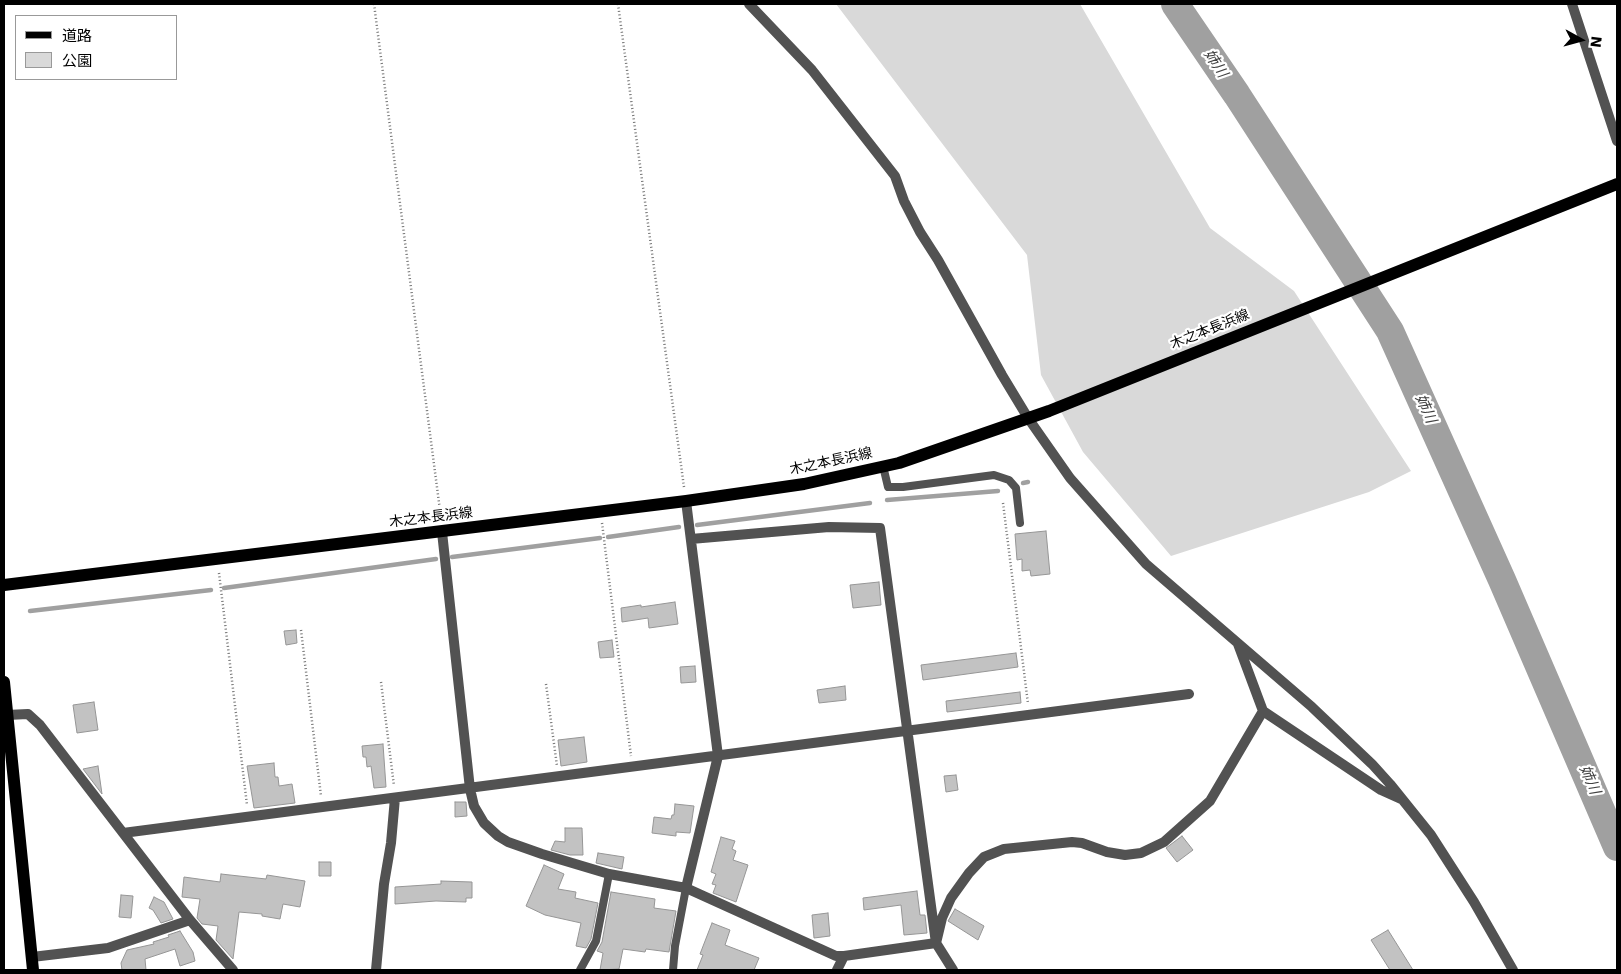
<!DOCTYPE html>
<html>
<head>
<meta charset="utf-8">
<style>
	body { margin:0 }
	#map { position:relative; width:1621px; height:974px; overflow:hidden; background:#fff; font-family:"DejaVu Sans","Noto Sans JP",sans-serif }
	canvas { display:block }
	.frame { position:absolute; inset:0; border:5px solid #000; pointer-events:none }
	.legend { position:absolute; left:15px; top:15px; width:162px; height:65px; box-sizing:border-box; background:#fff; border:1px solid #999; margin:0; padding:6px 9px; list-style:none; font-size:15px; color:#000 }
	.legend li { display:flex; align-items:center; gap:10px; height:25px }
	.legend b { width:25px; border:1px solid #999 }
	.north { position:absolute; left:1556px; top:15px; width:50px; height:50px; -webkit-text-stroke:4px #fff; paint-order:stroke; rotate:97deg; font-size:14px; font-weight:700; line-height:20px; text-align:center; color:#000 }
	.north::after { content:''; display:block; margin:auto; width:18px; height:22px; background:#000; clip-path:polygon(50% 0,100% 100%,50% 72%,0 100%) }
</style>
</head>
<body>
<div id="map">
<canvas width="1621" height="974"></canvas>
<div class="frame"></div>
<ul class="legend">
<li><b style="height:6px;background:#000"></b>道路</li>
<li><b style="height:14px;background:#d9d9d9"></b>公園</li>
</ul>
<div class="north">N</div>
</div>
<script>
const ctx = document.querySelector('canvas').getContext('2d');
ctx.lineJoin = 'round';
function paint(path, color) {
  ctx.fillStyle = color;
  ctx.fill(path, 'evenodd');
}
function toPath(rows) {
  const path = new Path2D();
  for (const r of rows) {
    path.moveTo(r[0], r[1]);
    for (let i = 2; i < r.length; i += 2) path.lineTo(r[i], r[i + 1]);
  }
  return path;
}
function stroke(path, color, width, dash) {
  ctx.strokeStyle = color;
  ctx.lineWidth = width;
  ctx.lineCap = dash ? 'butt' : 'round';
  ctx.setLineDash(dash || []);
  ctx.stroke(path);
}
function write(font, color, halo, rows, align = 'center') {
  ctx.font = font + ' "DejaVu Sans","Noto Sans JP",sans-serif';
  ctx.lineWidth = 4.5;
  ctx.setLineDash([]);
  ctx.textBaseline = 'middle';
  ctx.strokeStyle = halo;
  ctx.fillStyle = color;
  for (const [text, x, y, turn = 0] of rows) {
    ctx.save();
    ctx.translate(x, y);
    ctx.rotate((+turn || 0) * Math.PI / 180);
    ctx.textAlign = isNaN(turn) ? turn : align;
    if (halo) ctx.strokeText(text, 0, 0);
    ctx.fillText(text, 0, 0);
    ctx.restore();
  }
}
paint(toPath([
	[836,4,1080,4,1210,228,1294,291,1411,471,1369,492,1171,556,1083,452,1041,375,1027,255]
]), '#d9d9d9');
stroke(toPath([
	[1023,483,1028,482],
	[887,500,998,491],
	[697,525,870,503],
	[608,537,679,527],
	[452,557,600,538],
	[224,588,436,559],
	[30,611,211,590]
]), '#a0a0a0', 4.5);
stroke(toPath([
	[1175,4,1237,95,1390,331,1502,580,1617,847]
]), '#a0a0a0', 28);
const building = toPath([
	[1046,531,1050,574,1031,576,1030,570,1022,571,1022,559,1017,560,1015,534,1046,531],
	[879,582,881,605,853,608,850,585,879,582],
	[675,602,678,624,649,628,648,618,622,622,621,608,641,605,641,607,675,602],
	[296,630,297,643,286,645,284,631,296,630],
	[612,640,614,657,600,658,598,642,612,640],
	[1016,653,1018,667,923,680,921,665,1016,653],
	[695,666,696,682,681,683,680,667,695,666],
	[845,686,846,700,819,703,817,690,845,686],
	[1020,692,1021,703,947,712,946,701,1020,692],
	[94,702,98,730,77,733,73,705,94,702],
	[584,737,587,762,561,766,558,740,584,737],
	[383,744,386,787,374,788,371,766,367,767,366,757,363,757,362,746,383,744],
	[274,763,275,777,278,777,279,786,292,784,295,803,254,808,247,766,274,763],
	[98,766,102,794,83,769,98,766],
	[956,775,958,790,946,792,944,776,956,775],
	[455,802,466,802,467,816,455,817,455,802],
	[675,804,694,806,690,833,676,832,676,836,652,833,654,817,671,819,672,815,674,815,675,804],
	[565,828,582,828,583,855,570,855,551,850,555,841,565,842,565,828],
	[1182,836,1193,850,1177,862,1166,848,1182,836],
	[721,837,735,841,732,849,736,851,733,860,748,865,736,902,713,893,716,885,712,884,716,874,711,872,721,837],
	[598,853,624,857,622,869,596,863,598,853],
	[319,862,331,862,331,876,319,876,319,862],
	[544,865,564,874,558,889,576,892,575,898,598,903,591,939,586,948,576,946,581,923,545,915,526,906,544,865],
	[221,874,266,879,267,875,305,881,300,907,283,904,280,919,262,916,262,914,239,912,233,959,216,940,218,926,202,924,197,918,200,899,182,897,184,877,220,882,221,874],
	[441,881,472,882,472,898,466,898,466,902,436,901,395,904,395,887,441,884,441,881],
	[917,891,920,915,925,915,927,933,904,935,901,905,864,910,863,898,917,891],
	[611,892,655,899,654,908,676,911,669,952,646,949,645,952,623,949,619,969,600,970,603,953,597,951,602,942,611,892],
	[121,895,133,896,131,918,119,917,121,895],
	[154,897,164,902,173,919,161,923,153,910,149,908,154,897],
	[955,909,984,926,978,940,948,921,955,909],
	[828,913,830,936,814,938,812,915,828,913],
	[712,923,730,930,725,945,759,958,754,970,697,970,703,955,700,954,712,923],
	[1388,930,1413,970,1390,970,1371,940,1388,930],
	[180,931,193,952,195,961,180,966,175,949,145,959,146,970,122,970,121,963,127,950,154,944,153,942,169,937,168,935,180,931]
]);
paint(building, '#c2c2c2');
stroke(building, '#969696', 1);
stroke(toPath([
	[374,4,441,518],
	[618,4,684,487],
	[1003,503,1028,704],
	[602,523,631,756],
	[219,573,247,805],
	[301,630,321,796],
	[381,682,394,786],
	[546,684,557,766]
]), '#747474', 2.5, [1, 2.5]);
stroke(toPath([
	[883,466,888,487,903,487,994,475,1009,480,1016,488,1020,523],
	[580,970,596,941,609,874],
	[673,970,675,946,686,888]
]), '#525252', 8);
stroke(toPath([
	[749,4,812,70,895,176,904,201,920,232,938,260,1002,375,1028,418,1070,478,1146,564,1312,707,1372,764,1390,784,1431,835,1474,902,1513,970],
	[1572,4,1617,141],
	[442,532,470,789,474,806,484,823,498,836,508,842,542,854,609,874,686,888,718,756,686,501],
	[691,539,829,527,880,528,936,943,953,970],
	[1263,711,1381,790,1401,799],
	[7,715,28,714,40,725,190,920,233,970],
	[123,833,1189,694],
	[686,888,836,956,844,956,936,943,942,918,951,898,969,873,984,857,1004,849,1072,842,1082,843,1107,852,1125,855,1141,853,1164,842,1210,801,1263,711,1238,644],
	[32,957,108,948,190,920],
	[376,970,384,884,391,843,395,798],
	[837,970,844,956]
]), '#525252', 10);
stroke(toPath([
	[4,585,686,501,804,484,899,463,1049,411,1617,184],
	[4,682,33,970]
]), '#000', 12);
write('14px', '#000', '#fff', [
	["木之本長浜線",1210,330,-22],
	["木之本長浜線",831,462,-12],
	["木之本長浜線",431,518,-7]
]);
write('italic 15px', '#414141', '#fff', [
	["姉川",1215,64,57],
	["姉川",1425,409,66],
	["姉川",1589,780,67]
]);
</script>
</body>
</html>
